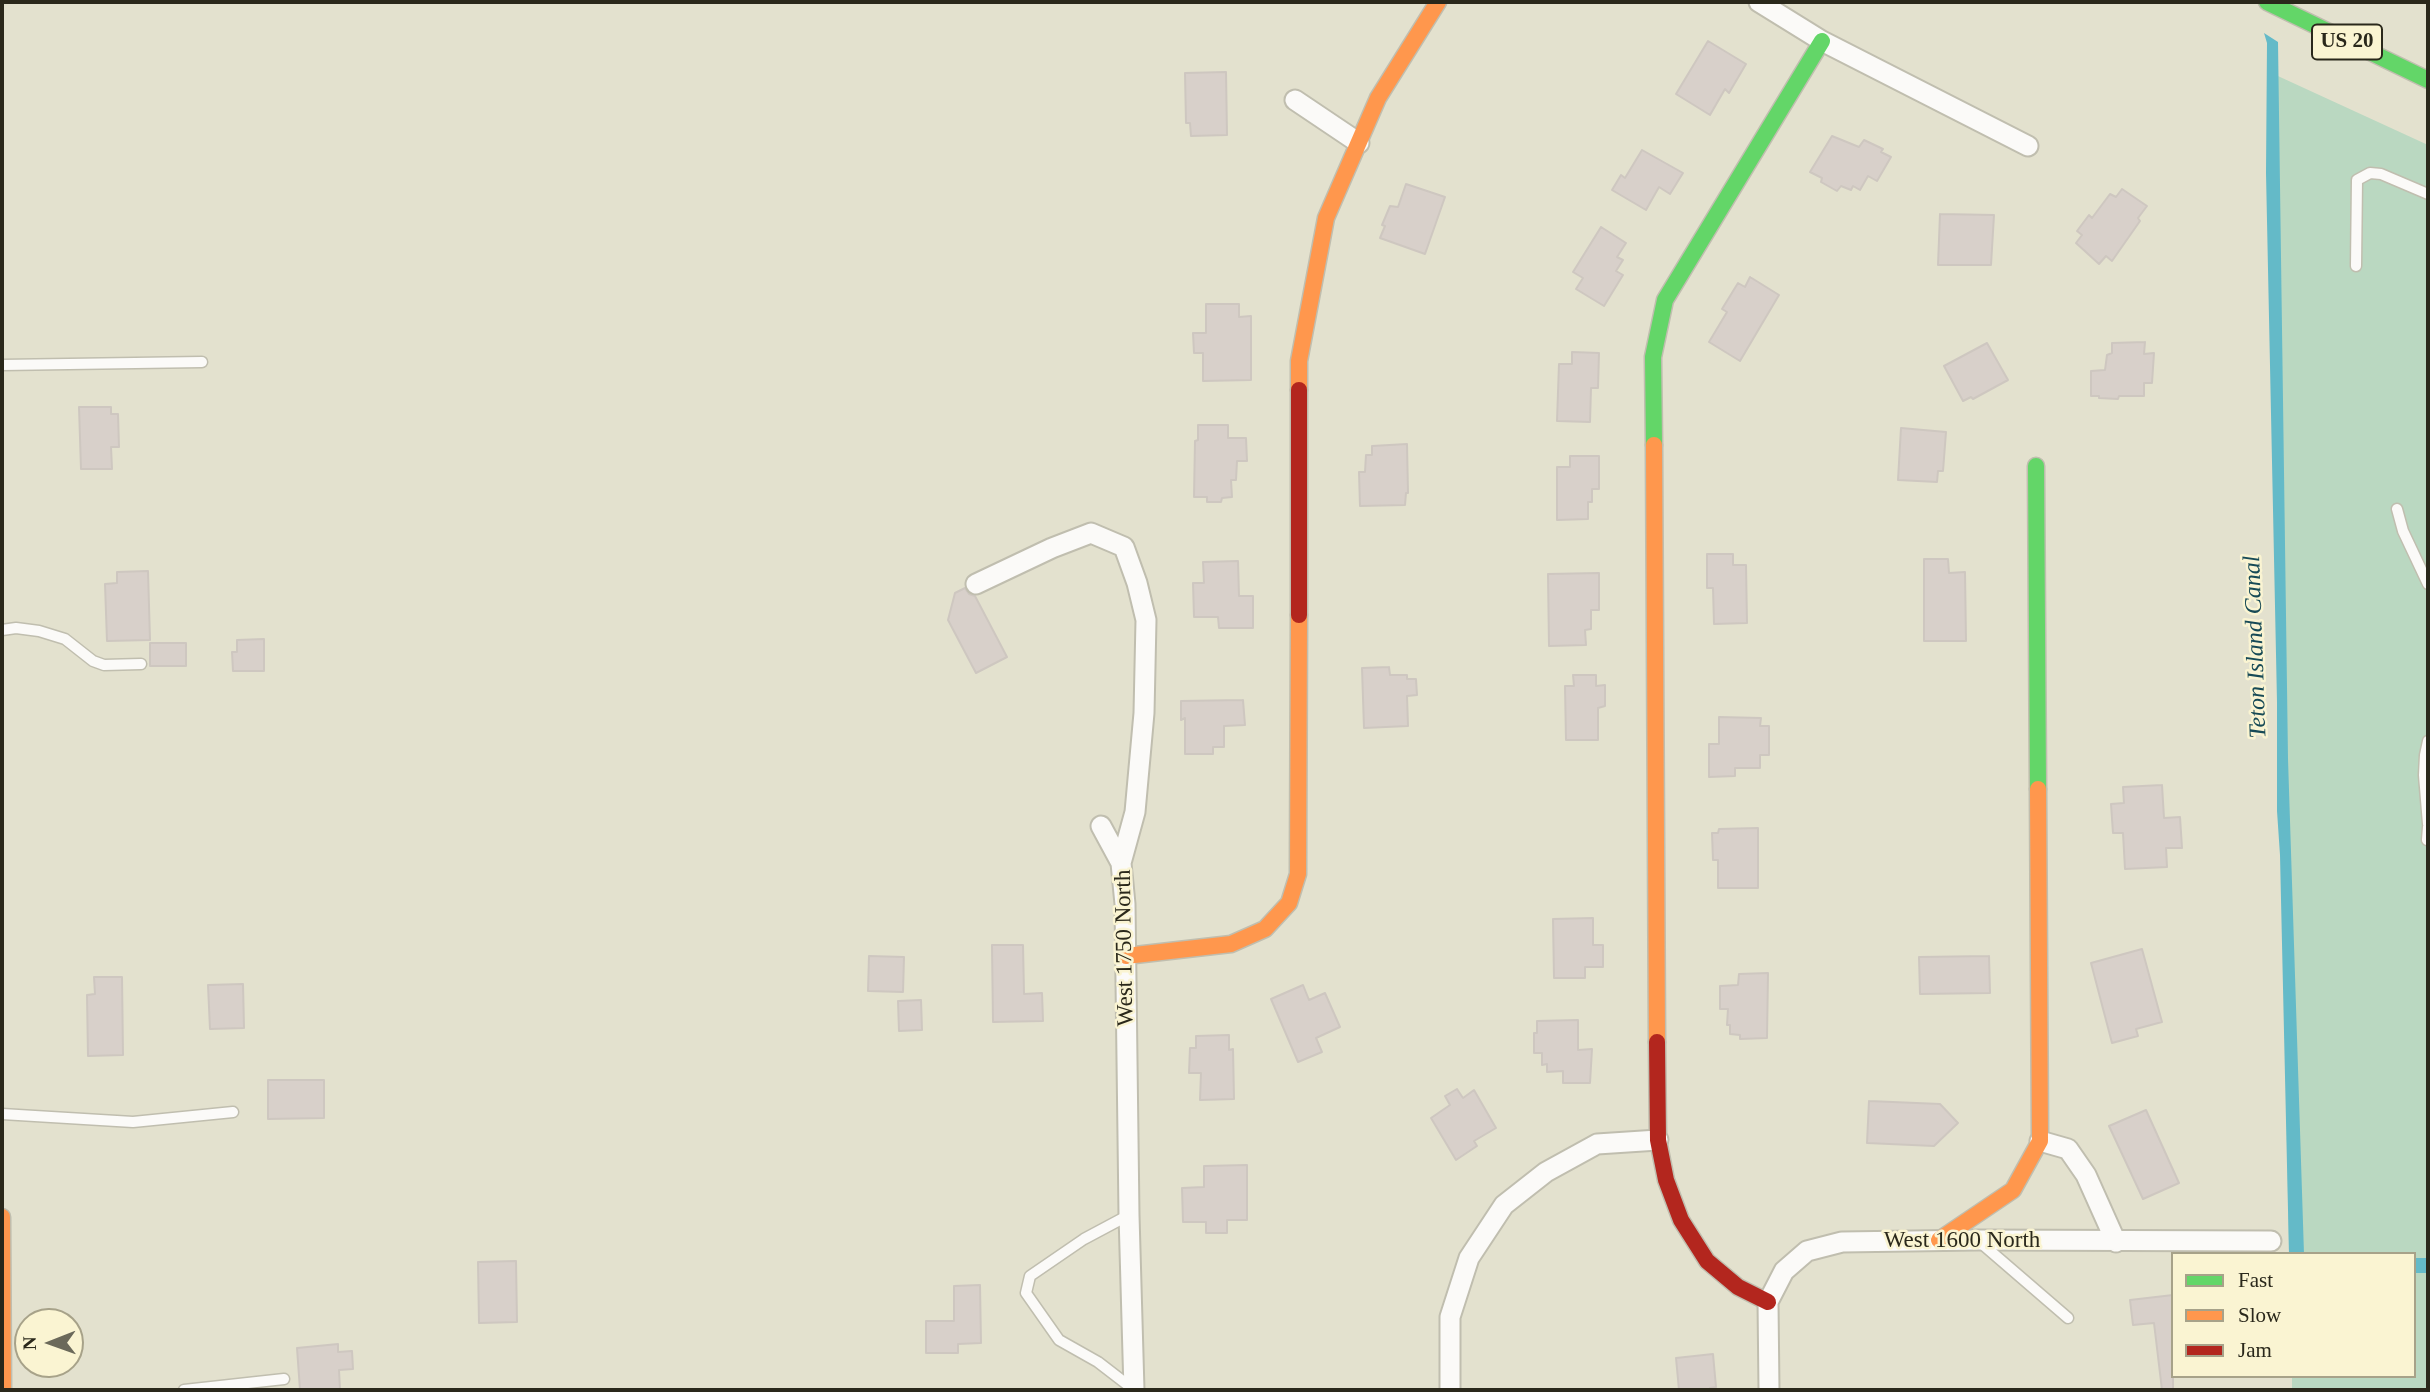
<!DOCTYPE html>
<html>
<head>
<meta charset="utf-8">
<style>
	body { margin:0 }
	#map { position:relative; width:2430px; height:1392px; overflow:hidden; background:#e3e1ce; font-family:"Times New Roman",serif }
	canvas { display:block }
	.frame { position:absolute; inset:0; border:4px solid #2a281b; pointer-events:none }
	.legend { position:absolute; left:2171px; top:1252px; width:245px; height:126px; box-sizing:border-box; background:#faf4d2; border:2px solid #a7a289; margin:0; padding:9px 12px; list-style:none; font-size:21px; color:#2a281b }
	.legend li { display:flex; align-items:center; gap:14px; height:35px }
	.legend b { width:35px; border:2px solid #a7a289 }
	.north { position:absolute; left:14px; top:1308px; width:70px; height:70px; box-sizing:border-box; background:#faf4d2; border:2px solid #a7a289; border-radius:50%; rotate:269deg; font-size:19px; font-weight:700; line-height:28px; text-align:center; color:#2a281b }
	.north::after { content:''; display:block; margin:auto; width:24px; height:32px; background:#6b695a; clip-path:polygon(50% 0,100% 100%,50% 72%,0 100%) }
</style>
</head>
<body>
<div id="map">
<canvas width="2430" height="1392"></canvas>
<div class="frame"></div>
<ul class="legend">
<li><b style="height:9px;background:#63d668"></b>Fast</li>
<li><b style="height:9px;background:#ff974d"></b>Slow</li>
<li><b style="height:9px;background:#b3261e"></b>Jam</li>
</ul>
<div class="north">N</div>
</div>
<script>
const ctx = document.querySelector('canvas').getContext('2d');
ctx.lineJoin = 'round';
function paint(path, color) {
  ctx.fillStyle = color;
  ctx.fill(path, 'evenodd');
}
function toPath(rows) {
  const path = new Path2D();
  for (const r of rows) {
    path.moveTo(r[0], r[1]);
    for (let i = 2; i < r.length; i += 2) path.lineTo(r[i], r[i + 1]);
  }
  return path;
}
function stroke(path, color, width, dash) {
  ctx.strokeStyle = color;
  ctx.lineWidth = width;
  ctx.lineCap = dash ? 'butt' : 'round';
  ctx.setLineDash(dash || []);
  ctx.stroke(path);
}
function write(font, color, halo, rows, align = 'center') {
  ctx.font = font + ' "Times New Roman",serif';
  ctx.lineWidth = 5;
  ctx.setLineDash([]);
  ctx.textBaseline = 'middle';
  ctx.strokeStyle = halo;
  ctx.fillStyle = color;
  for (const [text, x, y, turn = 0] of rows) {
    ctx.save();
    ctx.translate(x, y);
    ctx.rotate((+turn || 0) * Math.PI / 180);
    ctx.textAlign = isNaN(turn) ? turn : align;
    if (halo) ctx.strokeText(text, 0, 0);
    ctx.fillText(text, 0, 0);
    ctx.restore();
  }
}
paint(toPath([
	[2267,71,2428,145,2428,1390,2292,1390,2292,1376,2414,1376,2414,1254,2289,1254]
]), '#bad8c1');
paint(toPath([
	[2264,33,2278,42,2288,759,2304,1254,2289,1254,2280,855,2277,811,2277,702,2266,173,2267,43],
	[2414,1258,2428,1258,2428,1273,2414,1273]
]), '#64bac8');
const building = toPath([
	[1708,41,1746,64,1729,93,1725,89,1710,115,1676,94,1708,41],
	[1226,72,1227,135,1191,136,1190,123,1186,123,1185,73,1226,72],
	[1832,136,1859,147,1864,140,1883,149,1881,152,1891,157,1877,181,1868,176,1860,190,1853,186,1851,190,1841,186,1837,191,1821,182,1822,178,1810,172,1832,136],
	[1642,150,1683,173,1670,194,1659,187,1646,210,1612,190,1621,175,1625,178,1642,150],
	[1406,184,1445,197,1425,254,1380,238,1385,226,1382,225,1390,206,1398,207,1406,184],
	[2122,189,2147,206,2138,218,2140,221,2112,261,2106,256,2099,264,2076,243,2082,235,2077,231,2089,215,2092,218,2110,194,2116,197,2122,189],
	[1940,214,1994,215,1991,265,1938,265,1940,214],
	[1601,227,1626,243,1617,257,1623,260,1616,271,1623,275,1604,306,1576,289,1583,278,1573,272,1601,227],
	[1750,277,1779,295,1740,361,1709,342,1727,312,1722,309,1738,283,1745,287,1750,277],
	[1206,304,1239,304,1239,317,1251,316,1251,380,1203,381,1203,353,1194,353,1193,333,1206,333,1206,304],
	[2145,342,2144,354,2154,353,2152,383,2144,383,2144,396,2119,396,2118,399,2099,398,2099,396,2091,396,2091,371,2105,370,2107,355,2112,353,2112,343,2145,342],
	[1987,343,2008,380,1973,399,1971,397,1963,401,1944,366,1987,343],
	[1572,352,1599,353,1598,388,1591,388,1590,422,1557,421,1559,364,1572,364,1572,352],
	[79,407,111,407,111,414,118,414,119,447,111,447,112,469,81,469,79,407],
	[1198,425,1228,425,1228,438,1246,438,1247,461,1237,461,1236,480,1231,480,1232,497,1222,498,1221,502,1207,502,1207,497,1194,497,1195,441,1198,440,1198,425],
	[1901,428,1946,432,1943,471,1938,471,1937,482,1898,480,1901,428],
	[1407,444,1408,493,1406,493,1405,505,1360,506,1359,472,1365,472,1366,455,1372,455,1372,446,1407,444],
	[1570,456,1599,456,1599,489,1592,489,1592,502,1588,502,1588,519,1557,520,1557,467,1570,467,1570,456],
	[1707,554,1733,554,1733,565,1746,565,1747,623,1714,624,1713,588,1707,588,1707,554],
	[1924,559,1948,559,1949,573,1965,572,1966,641,1924,641,1924,559],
	[1238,561,1239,596,1253,596,1253,628,1219,628,1218,617,1194,617,1193,583,1204,583,1203,562,1238,561],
	[148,571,150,640,107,641,105,584,117,583,117,572,148,571],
	[1599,573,1599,610,1591,610,1591,629,1585,630,1586,645,1549,646,1548,574,1599,573],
	[965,588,969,594,975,596,1007,657,976,673,948,620,955,593,965,588],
	[264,639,264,671,233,671,232,652,237,652,237,640,264,639],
	[150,643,186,643,186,666,150,666,150,643],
	[1389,667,1390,675,1407,675,1407,679,1416,679,1417,695,1407,696,1408,726,1364,728,1362,668,1389,667],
	[1573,675,1596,675,1596,686,1605,685,1605,706,1598,708,1598,740,1566,740,1565,686,1574,686,1573,675],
	[1243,700,1245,725,1224,726,1224,747,1213,747,1213,754,1185,754,1185,718,1181,720,1181,701,1243,700],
	[1719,717,1761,718,1760,726,1769,726,1769,755,1760,755,1760,768,1735,768,1735,776,1709,777,1709,744,1719,744,1719,717],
	[2162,785,2164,818,2180,817,2182,848,2166,848,2167,867,2125,869,2123,833,2113,833,2111,804,2124,803,2123,787,2162,785],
	[1758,828,1758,888,1718,888,1718,860,1713,860,1712,833,1718,833,1719,829,1758,828],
	[1593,918,1593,945,1603,945,1603,967,1585,967,1585,978,1554,978,1553,919,1593,918],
	[992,945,1023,945,1024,994,1042,993,1043,1021,993,1022,992,945],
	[2142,949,2162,1022,2136,1029,2138,1036,2112,1043,2091,963,2142,949],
	[869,956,904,957,903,992,868,991,869,956],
	[1989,956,1990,993,1920,994,1919,957,1989,956],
	[1768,973,1767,1038,1740,1039,1740,1035,1730,1034,1730,1025,1727,1025,1728,1009,1720,1009,1720,986,1738,985,1739,974,1768,973],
	[94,977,122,977,123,1055,88,1056,87,995,95,994,94,977],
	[243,984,244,1028,210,1029,208,985,243,984],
	[1303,985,1309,1000,1325,993,1340,1027,1316,1038,1322,1052,1298,1062,1271,999,1303,985],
	[921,1000,922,1030,899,1031,898,1001,921,1000],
	[1578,1020,1578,1050,1592,1049,1590,1083,1563,1083,1563,1071,1547,1072,1547,1064,1542,1065,1542,1053,1534,1053,1534,1033,1537,1033,1537,1021,1578,1020],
	[1229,1035,1229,1050,1233,1049,1234,1099,1200,1100,1201,1073,1189,1073,1190,1048,1196,1048,1196,1036,1229,1035],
	[268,1080,324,1080,324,1118,268,1119,268,1080],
	[1457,1089,1463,1098,1474,1090,1496,1128,1474,1141,1477,1146,1456,1160,1431,1118,1450,1105,1445,1096,1457,1089],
	[1869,1101,1940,1104,1958,1123,1934,1146,1867,1143,1869,1101],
	[2146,1110,2179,1183,2143,1199,2109,1126,2146,1110],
	[1247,1165,1247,1220,1227,1220,1227,1233,1206,1233,1206,1222,1183,1222,1182,1188,1204,1187,1204,1166,1247,1165],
	[516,1261,517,1322,479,1323,478,1262,516,1261],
	[980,1285,981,1343,958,1344,958,1353,926,1353,926,1321,954,1321,954,1286,980,1285],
	[2173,1295,2173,1390,2162,1390,2154,1323,2133,1325,2130,1300,2173,1295],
	[338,1344,338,1352,352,1351,353,1369,339,1370,340,1390,300,1390,297,1348,338,1344],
	[1713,1354,1716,1387,1710,1388,1710,1390,1679,1390,1676,1358,1713,1354]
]);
paint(building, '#d8d0ca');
stroke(building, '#cec7c0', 2);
const lane = toPath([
	[2356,266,2357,180,2370,173,2381,174,2428,194],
	[2,365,202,362],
	[2397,509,2403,531,2428,584],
	[2,630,16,628,39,631,65,639,93,661,104,665,141,664],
	[2428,741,2425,755,2424,775,2428,824],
	[2427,840,2428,827],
	[2,1114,133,1122,233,1112],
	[1129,1215,1084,1239,1030,1276,1026,1293,1059,1340,1098,1362,1133,1389],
	[1981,1243,2068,1318],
	[184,1390,284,1379]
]);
const street = toPath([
	[1759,2,1822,41,2028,146],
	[1295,100,1359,143],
	[976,584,1052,548,1091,533,1124,547,1137,583,1146,620,1144,713,1135,812,1121,863,1125,904,1129,1215,1134,1390],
	[1101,826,1121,863],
	[2040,1141,2068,1149,2086,1175,2116,1242],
	[1450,1390,1450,1317,1469,1258,1504,1205,1546,1172,1597,1144,1658,1140],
	[1769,1390,1768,1302,1784,1271,1807,1251,1842,1242,1978,1240,2271,1241]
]);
const fast = toPath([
	[2267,2,2428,80],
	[1654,445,1653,357,1665,300,1822,41],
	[2036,466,2038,789]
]);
const slow = toPath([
	[1299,390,1299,361,1326,218,1378,98,1438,2],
	[1654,445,1657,1042],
	[1126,956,1231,944,1265,929,1289,903,1298,874,1299,615],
	[2,1217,3,1390],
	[1939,1240,2013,1190,2040,1141,2038,789]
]);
const jam = toPath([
	[1299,615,1299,390],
	[1657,1042,1658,1140,1666,1180,1681,1220,1707,1261,1738,1287,1768,1302]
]);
stroke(lane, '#c0beaf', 13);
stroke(street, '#c0beaf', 23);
stroke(fast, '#c0beaf', 19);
stroke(slow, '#c0beaf', 19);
stroke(jam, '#c0beaf', 19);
stroke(lane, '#fbfaf8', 10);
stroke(street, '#fbfaf8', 19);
stroke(fast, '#63d668', 16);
stroke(slow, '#ff974d', 16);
stroke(jam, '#b3261e', 16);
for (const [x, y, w] of [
	[2347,42,70]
]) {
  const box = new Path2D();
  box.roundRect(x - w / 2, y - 17.5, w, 35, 5);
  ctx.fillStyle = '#faf4d2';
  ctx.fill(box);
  stroke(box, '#2a281b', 2);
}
write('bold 21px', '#2a281b', null, [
	["US 20",2347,42]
]);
write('23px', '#2a281b', '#faf4d2', [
	["West 1750 North",1125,948,-91],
	["West 1600 North",1962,1241]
]);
write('italic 24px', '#174a56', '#faf4d2', [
	["Teton Island Canal",2256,647,-92]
]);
</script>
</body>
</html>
